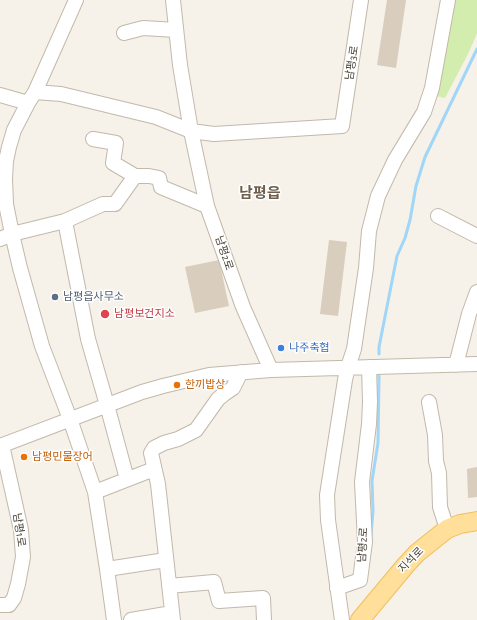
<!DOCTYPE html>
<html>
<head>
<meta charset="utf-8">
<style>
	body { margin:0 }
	canvas { display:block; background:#f6f1e9 }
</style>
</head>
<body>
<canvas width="477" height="620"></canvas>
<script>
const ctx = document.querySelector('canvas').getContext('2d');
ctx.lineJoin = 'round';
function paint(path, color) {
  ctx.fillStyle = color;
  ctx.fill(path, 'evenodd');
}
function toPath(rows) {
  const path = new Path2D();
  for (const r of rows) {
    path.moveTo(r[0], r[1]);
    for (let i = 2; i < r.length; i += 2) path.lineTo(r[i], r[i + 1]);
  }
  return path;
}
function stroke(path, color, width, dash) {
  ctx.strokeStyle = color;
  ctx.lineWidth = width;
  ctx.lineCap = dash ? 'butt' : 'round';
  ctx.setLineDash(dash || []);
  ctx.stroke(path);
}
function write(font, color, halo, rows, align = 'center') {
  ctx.font = font + ' "Alegreya Sans","Noto Sans KR",sans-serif';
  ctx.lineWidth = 3;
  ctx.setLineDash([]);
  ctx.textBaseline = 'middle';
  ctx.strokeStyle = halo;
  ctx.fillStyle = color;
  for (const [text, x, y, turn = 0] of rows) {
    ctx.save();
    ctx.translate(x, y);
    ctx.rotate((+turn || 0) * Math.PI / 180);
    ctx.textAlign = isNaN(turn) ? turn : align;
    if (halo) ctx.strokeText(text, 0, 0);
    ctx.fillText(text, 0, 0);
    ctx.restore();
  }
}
paint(toPath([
	[453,0,477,0,477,33,469,52,445,98,436,96]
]), '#d3edae');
stroke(toPath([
	[379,354,379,347,397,256,405,238,410,220,416,186,425,157,477,49],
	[371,534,373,511,372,481,378,443,379,376]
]), '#a0d6f7', 3);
paint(toPath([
	[387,0,406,0,396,68,377,65],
	[329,240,347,242,338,316,320,314],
	[219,260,229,306,195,313,185,267],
	[477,467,477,497,468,498,467,469]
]), '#d9cdbd');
const minor = toPath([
	[76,0,35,92,28,103,14,130,9,147,6,161,5,179,6,204,12,234,20,268,42,346,70,419,95,492,107,569,114,620],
	[173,0,180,65,191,131,207,206,243,307,271,370],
	[124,33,143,28,176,30],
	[35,92,61,94,156,117,191,131,214,134,342,126,361,0],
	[0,95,28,103],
	[93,139,116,143,113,163,135,176],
	[438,216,477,236],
	[65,221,103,204,115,204,135,176,149,176,159,178,161,187,207,206],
	[0,239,12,234,65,221,88,339,107,405,127,479],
	[456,365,469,314,477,292],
	[429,402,435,435,436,461,439,473,440,507,447,529],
	[0,446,142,392,163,386,209,375,271,370,477,364],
	[95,492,154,469],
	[107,569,166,560],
	[169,586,214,582,219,601,263,598,264,620],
	[337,588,360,580,365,542,362,482,369,424,370,402,369,367],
	[0,605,9,605,14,598,18,584,23,557,21,530,2,445],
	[131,620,172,613],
	[173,620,158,484,151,453,154,448,164,443,178,439,196,430,218,399,224,394,233,388,241,372],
	[342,620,328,520,327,495,345,380,348,367,354,349,366,268,369,231,378,196,395,160,424,112,432,88,448,0]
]);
const major = toPath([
	[360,620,405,566,417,553,447,529,460,524,477,521]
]);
stroke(minor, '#c2b9aa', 16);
stroke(major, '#efbf5d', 20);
stroke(minor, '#fff', 14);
stroke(major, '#ffdf99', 18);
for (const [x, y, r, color] of [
	[55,297,4,"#5c6f8a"],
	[105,314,5,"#e0444e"],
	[281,348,4,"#3f7fe0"],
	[177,385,4,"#e8710a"],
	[24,457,4,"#e8710a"]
]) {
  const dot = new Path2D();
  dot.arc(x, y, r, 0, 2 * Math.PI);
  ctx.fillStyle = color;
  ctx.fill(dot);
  stroke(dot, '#fff', 1.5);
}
write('11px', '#4a4236', '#fff', [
	["남평3로",352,63,-81],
	["남평2로",224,253,71],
	["남평1로",19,530,82],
	["남평2로",363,545,-87],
	["지석로",411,560,-46]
]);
write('11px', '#4e5e75', '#fff', [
	["남평읍사무소",63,297]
], 'left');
write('11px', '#be3a42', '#fff', [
	["남평보건지소",114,314]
], 'left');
write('11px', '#366cbe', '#fff', [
	["나주축협",289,348]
], 'left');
write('11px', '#c56008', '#fff', [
	["한끼밥상",185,385],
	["남평민물장어",32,457]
], 'left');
write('bold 15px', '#6e604c', '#fff', [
	["남평읍",260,193]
]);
</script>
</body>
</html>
